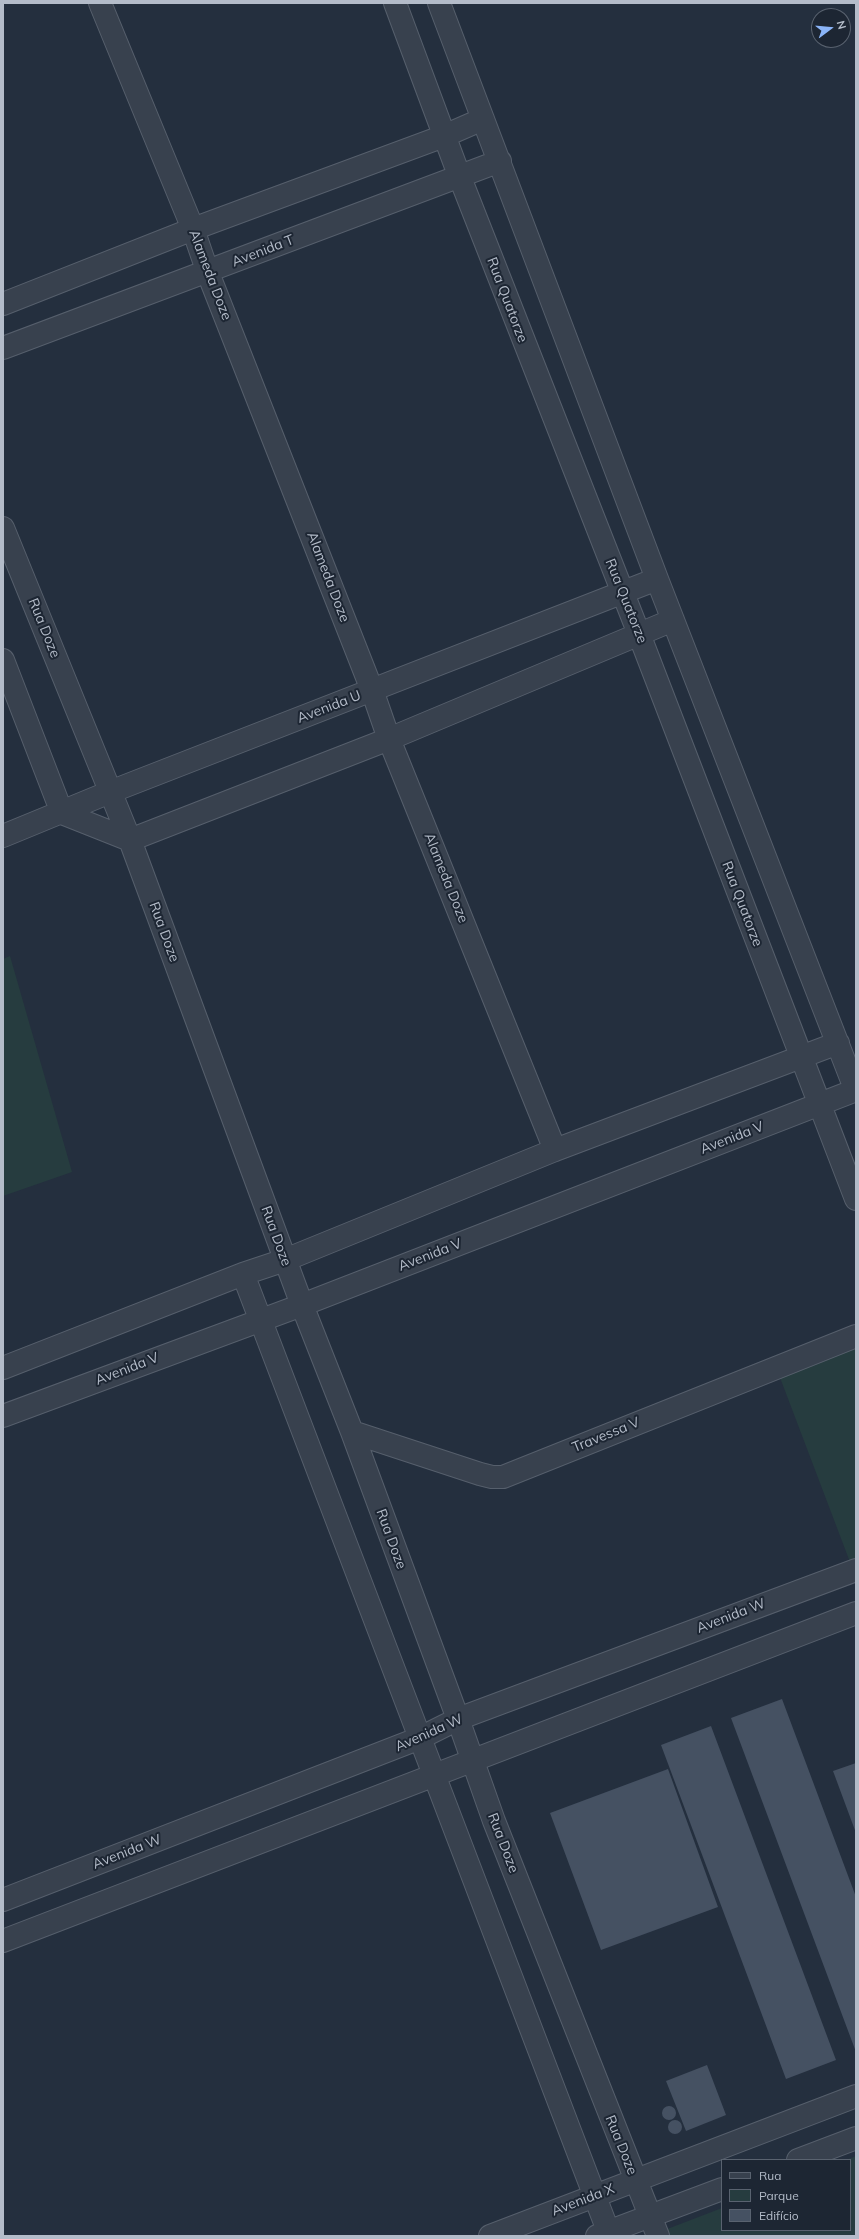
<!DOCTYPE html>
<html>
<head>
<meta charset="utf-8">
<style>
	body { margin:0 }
	#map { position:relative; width:859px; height:2239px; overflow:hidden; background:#242f3e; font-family:Mulish,sans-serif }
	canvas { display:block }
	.frame { position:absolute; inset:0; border:4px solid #b4bcc9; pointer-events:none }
	.legend { position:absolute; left:721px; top:2159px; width:130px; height:72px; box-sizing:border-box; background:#1d2633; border:1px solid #59626f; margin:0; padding:5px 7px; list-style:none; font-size:12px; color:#b4bcc9 }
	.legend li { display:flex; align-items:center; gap:8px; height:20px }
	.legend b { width:20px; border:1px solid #59626f }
	.north { position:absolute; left:811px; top:8px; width:40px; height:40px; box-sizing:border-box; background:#1d2633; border:1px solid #59626f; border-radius:50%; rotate:74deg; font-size:11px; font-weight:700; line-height:16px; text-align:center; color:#b4bcc9 }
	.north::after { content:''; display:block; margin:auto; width:14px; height:18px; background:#8ab4f8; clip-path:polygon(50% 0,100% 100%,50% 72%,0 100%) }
</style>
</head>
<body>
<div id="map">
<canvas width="859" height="2239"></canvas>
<div class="frame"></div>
<ul class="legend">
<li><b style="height:5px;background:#38414e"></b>Rua</li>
<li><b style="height:11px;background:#263c3f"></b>Parque</li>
<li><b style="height:11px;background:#455162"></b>Edifício</li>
</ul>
<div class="north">N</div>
</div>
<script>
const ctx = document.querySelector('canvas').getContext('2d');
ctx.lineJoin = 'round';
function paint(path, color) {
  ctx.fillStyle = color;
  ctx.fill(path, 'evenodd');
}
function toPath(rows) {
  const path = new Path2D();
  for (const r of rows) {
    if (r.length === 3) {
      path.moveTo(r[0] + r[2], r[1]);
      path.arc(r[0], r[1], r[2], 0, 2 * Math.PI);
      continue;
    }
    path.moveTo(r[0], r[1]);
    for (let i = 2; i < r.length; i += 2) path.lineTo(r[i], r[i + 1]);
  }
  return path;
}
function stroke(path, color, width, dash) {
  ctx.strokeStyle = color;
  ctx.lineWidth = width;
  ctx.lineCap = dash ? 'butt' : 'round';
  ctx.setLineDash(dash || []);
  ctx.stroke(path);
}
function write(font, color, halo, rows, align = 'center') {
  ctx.font = font + ' Mulish,sans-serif';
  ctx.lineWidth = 4;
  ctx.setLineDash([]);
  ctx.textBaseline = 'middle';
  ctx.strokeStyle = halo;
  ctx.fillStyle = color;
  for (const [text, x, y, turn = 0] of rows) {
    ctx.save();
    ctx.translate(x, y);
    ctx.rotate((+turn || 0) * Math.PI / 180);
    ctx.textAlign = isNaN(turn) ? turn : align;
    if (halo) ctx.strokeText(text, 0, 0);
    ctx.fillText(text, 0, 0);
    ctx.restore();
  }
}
paint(toPath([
	[10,956,72,1172,3,1196,3,959],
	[856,1337,856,1569,853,1570,776,1367],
	[856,2156,856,2236,664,2236,662,2231,722,2208,722,2230,850,2230,850,2160,846,2160]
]), '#263c3f');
paint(toPath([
	[782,1699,856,1897,856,2052,731,1718],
	[711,1726,836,2060,786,2079,661,1745],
	[856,1763,856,1833,833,1771],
	[668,1769,718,1907,601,1950,550,1813],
	[707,2065,726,2115,686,2131,666,2081],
	[669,2113,7],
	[675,2127,7]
]), '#455162');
const minor = toPath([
	[100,3,193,229,208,273,372,690,389,739,555,1150],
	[395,3,459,175,639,634,856,1199],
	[439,3,657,579,856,1091],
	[3,304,193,229,444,136,483,119],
	[3,348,500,161],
	[3,528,130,840,302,1305,352,1432,458,1719,494,1821,658,2236],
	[3,660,62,813,130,840,389,739,673,620],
	[3,836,110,792,657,579],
	[243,1274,610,2236],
	[3,1368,243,1274,285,1260,555,1150,838,1043],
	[3,1416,302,1305,856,1090],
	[352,1432,480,1474,492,1477,503,1477,856,1336],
	[3,1900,420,1738,458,1719,856,1570],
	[3,1941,856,1613],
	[798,2160,856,2138],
	[490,2236,856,2096],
	[597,2236,722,2189]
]);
stroke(minor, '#565f6c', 24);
stroke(minor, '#38414e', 22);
write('14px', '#b4bcc9', '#1d2633', [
	["Avenida T",263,251,-21],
	["Alameda Doze",210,275,69],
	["Rua Quatorze",507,300,69],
	["Alameda Doze",328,577,69],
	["Rua Quatorze",626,601,68],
	["Rua Doze",44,628,68],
	["Avenida U",329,707,-21],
	["Alameda Doze",446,878,68],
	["Rua Quatorze",742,904,69],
	["Rua Doze",164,932,70],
	["Avenida V",732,1138,-21],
	["Rua Doze",276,1236,70],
	["Avenida V",430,1255,-21],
	["Avenida V",127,1369,-21],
	["Travessa V",606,1435,-22],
	["Rua Doze",391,1539,70],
	["Avenida W",731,1616,-21],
	["Avenida W",429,1733,-24],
	["Rua Doze",503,1843,69],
	["Avenida W",127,1852,-21],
	["Rua Doze",621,2145,68],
	["Avenida X",583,2200,-21]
]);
</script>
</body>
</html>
